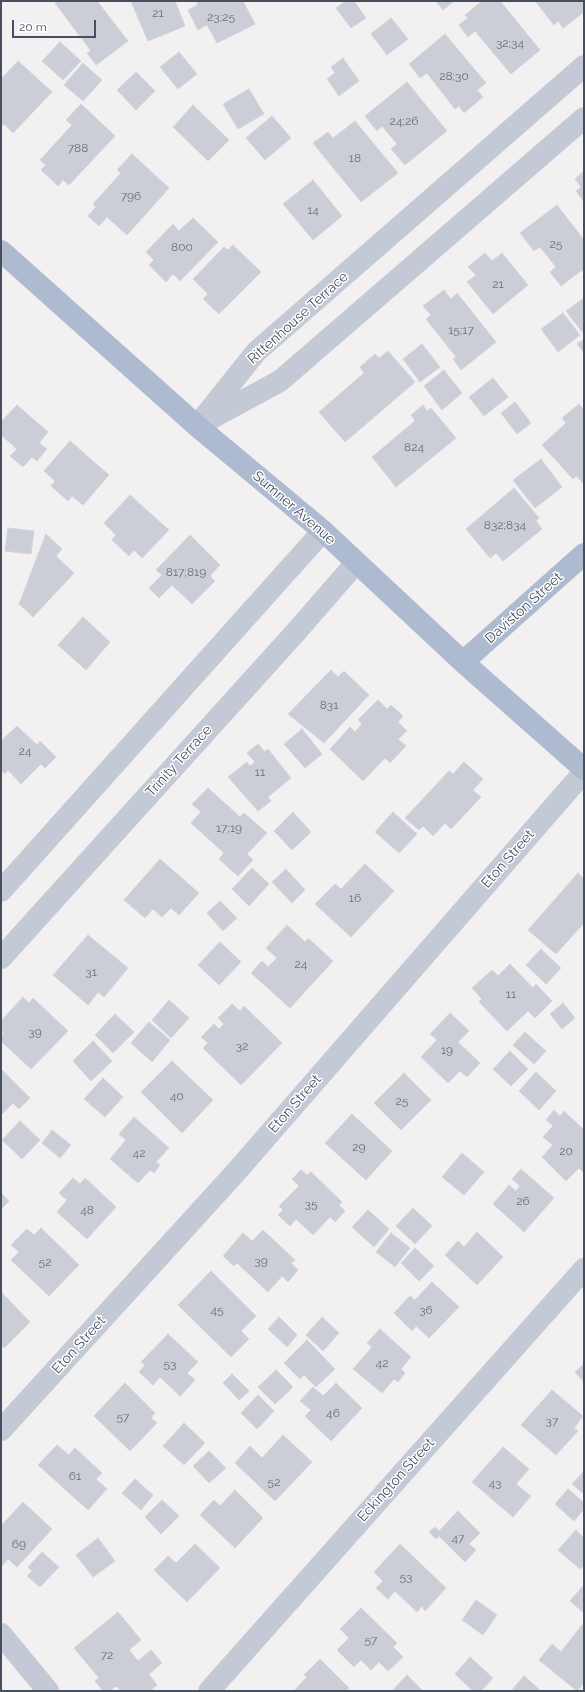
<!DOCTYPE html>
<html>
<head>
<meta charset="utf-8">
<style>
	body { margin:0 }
	#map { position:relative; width:585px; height:1692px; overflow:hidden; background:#f2f0f0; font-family:Raleway,sans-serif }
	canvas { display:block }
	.frame { position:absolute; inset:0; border:2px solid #474f5e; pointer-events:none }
	.scale { position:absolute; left:12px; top:20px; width:84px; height:18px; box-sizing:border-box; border:2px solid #474f5e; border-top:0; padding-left:5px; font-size:12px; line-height:14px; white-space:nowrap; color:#474f5e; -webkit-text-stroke:3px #fff; paint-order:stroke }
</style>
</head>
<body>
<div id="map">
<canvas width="585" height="1692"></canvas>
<div class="frame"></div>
<div class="scale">20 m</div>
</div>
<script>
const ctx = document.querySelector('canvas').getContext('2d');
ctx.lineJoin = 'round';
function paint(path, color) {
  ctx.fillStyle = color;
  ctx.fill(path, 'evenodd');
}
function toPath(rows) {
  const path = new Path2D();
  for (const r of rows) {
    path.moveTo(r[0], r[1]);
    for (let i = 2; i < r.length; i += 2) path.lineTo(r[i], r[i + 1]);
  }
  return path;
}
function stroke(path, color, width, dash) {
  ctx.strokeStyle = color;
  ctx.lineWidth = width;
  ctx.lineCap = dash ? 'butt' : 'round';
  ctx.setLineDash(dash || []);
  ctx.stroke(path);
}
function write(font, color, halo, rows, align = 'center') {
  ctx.font = font + ' Raleway,sans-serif';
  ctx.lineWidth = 3;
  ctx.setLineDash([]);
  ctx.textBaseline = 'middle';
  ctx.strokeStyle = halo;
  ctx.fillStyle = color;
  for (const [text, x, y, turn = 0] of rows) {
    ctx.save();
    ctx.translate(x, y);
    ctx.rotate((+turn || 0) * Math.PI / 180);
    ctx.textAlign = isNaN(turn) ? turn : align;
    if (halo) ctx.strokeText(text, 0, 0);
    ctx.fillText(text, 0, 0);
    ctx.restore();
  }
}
const building = toPath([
	[58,1,97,1,128,41,96,65,87,53,91,51,55,3,58,1],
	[131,1,175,1,185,26,148,41,131,1],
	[196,1,243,1,255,24,217,43,207,25,198,30,188,10,198,5,196,1],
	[346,1,354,1,366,18,351,28,336,8,346,1],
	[436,1,454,1,443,10,436,1],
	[482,1,500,1,540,50,511,74,475,31,468,37,459,25,468,18,465,15,482,1],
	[535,1,584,1,584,12,563,28,558,21,554,25,535,1],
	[391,18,408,39,387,55,371,34,391,18],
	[445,34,486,83,477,90,483,97,464,113,459,106,455,109,427,73,420,78,409,64,445,34],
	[60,42,81,61,63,80,42,61,60,42],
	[179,52,197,74,178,89,160,67,179,52],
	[343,58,359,81,339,96,327,79,335,73,331,67,343,58],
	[18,61,52,92,13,133,4,124,1,127,1,79,18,61],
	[83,63,102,80,83,101,64,85,83,63],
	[136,72,155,91,136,110,117,90,136,72],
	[407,82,447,131,405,165,391,149,397,144,382,126,377,131,365,116,407,82],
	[249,89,264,114,238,129,223,104,249,89],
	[81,104,115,136,69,185,63,180,58,186,41,170,46,165,40,160,72,125,66,120,81,104],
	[193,105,229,140,208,161,173,127,193,105],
	[272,116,291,138,265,160,246,138,272,116],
	[355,121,398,173,361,202,313,143,328,132,333,138,355,121],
	[132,154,169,188,127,235,107,217,99,226,88,216,96,207,93,204,121,173,117,170,132,154],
	[584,171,584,202,576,191,581,187,575,179,584,171],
	[313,180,342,216,313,240,283,204,313,180],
	[557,205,584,240,584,273,582,270,561,286,550,272,556,267,540,247,534,251,520,233,557,205],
	[193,218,218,242,180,281,173,274,166,282,149,265,154,260,146,252,173,224,179,231,193,218],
	[233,245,261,272,219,314,203,299,208,294,193,279,224,247,228,250,233,245],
	[485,253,492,261,502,253,528,285,493,314,467,282,476,275,468,267,485,253],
	[444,290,451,299,457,293,496,342,461,370,453,359,456,357,426,319,431,315,423,306,444,290],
	[584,298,584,332,583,333,566,311,584,298],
	[563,313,580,335,558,352,541,329,563,313],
	[584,339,584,353,577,344,584,339],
	[422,344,440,367,420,382,403,359,422,344],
	[388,351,415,382,345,442,319,412,364,373,360,367,375,354,379,358,388,351],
	[444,370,462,393,442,410,424,386,444,370],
	[493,378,508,397,484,416,469,397,493,378],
	[515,402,531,423,517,434,501,413,515,402],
	[579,404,584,410,583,483,576,476,573,479,542,445,566,423,562,418,579,404],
	[17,405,48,432,39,443,47,449,37,461,32,457,23,467,10,456,17,449,1,435,1,422,17,405],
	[423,405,427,411,431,408,456,438,396,487,372,457,415,421,411,415,423,405],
	[70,441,109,475,83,505,72,496,68,501,51,486,55,481,44,471,70,441],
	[541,459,562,487,535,508,513,480,541,459],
	[514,488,539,518,536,521,542,529,503,561,496,553,490,558,466,529,514,488],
	[130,495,169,530,142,558,134,550,129,556,112,540,116,535,104,523,130,495],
	[8,528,34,531,31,554,5,551,8,528],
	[46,534,62,549,56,556,74,573,33,617,19,604,46,534],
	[190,535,220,565,210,576,215,581,192,604,172,585,159,598,149,588,162,575,156,570,190,535],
	[83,617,110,642,86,670,58,645,83,617],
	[331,670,338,677,344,671,369,695,324,743,288,714,331,670],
	[378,700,387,709,391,705,403,716,398,722,407,731,398,739,406,746,390,763,385,758,363,781,330,749,350,727,355,732,362,724,358,720,378,700],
	[17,726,37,745,40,741,56,757,45,768,41,764,21,784,8,770,5,774,1,770,1,741,17,726],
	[302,729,322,754,305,768,284,744,302,729],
	[258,744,265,752,268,749,291,778,268,797,271,801,258,811,228,777,247,762,250,766,255,762,247,753,258,744],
	[464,762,483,779,473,790,481,797,451,829,445,823,433,836,423,826,419,830,405,818,449,771,453,774,464,762],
	[208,788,240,817,244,813,267,833,247,854,253,860,238,876,219,859,224,853,191,823,201,812,192,804,208,788],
	[293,812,311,832,292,850,274,831,293,812],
	[393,812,417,834,399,853,375,832,393,812],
	[160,859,199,893,179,915,171,908,162,917,153,909,145,918,124,900,160,859],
	[365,864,394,891,351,937,315,904,335,884,341,889,365,864],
	[252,868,269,884,249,906,232,889,252,868],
	[286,869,305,890,292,903,272,882,286,869],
	[578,873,584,879,584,923,556,954,528,930,578,873],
	[220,901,237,918,223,931,207,913,220,901],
	[287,925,305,942,308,938,333,961,290,1008,251,973,262,961,268,967,277,958,266,948,287,925],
	[88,935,128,968,104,997,98,992,88,1005,53,975,88,935],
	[220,942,241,962,219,985,198,965,220,942],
	[541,949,561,968,546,984,526,965,541,949],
	[510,964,533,988,536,984,552,1001,535,1018,528,1011,507,1031,479,1002,482,999,472,988,492,970,498,976,510,964],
	[23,997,29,1003,33,998,68,1031,31,1069,1,1041,1,1036,4,1033,1,1031,1,1021,23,997],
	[169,1000,189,1018,171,1038,152,1020,169,1000],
	[563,1003,575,1018,562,1029,550,1014,563,1003],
	[232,1004,240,1011,244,1006,282,1043,241,1085,203,1048,208,1043,201,1037,214,1024,219,1029,224,1024,218,1018,232,1004],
	[450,1013,469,1031,458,1042,480,1063,467,1077,460,1071,448,1083,421,1057,437,1040,430,1034,450,1013],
	[115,1014,134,1032,113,1053,95,1035,115,1014],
	[149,1022,170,1040,152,1062,131,1043,149,1022],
	[525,1032,546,1051,534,1064,513,1045,525,1032],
	[93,1041,112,1061,91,1081,73,1061,93,1041],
	[510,1051,528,1069,511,1086,493,1069,510,1051],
	[172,1061,213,1100,182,1133,141,1092,172,1061],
	[1,1069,30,1098,19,1109,13,1103,1,1115,1,1069],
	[536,1072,556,1091,539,1110,519,1091,536,1072],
	[404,1073,431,1100,401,1130,374,1103,404,1073],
	[103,1078,123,1097,105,1117,84,1099,103,1078],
	[554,1110,560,1116,564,1111,584,1130,584,1173,579,1168,566,1181,542,1157,553,1145,543,1137,553,1126,546,1120,554,1110],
	[352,1114,392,1151,366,1180,325,1143,352,1114],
	[134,1117,169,1148,156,1162,160,1165,154,1173,150,1170,138,1183,110,1159,126,1140,119,1134,134,1117],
	[20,1121,40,1140,22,1159,2,1140,20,1121],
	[52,1130,71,1145,60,1158,42,1143,52,1130],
	[462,1153,484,1172,464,1195,442,1177,462,1153],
	[521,1169,554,1198,524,1232,493,1204,509,1185,516,1191,520,1186,512,1179,521,1169],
	[301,1170,307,1175,311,1172,342,1202,339,1205,345,1211,335,1222,330,1217,313,1235,296,1219,290,1226,278,1215,283,1210,279,1206,299,1186,292,1179,301,1170],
	[73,1178,80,1184,85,1178,116,1207,87,1239,57,1212,67,1200,59,1193,73,1178],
	[1,1193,9,1201,1,1209,1,1193],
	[413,1208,432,1226,415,1244,396,1226,413,1208],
	[368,1210,389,1229,374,1247,352,1227,368,1210],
	[41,1228,79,1265,49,1296,11,1260,19,1252,11,1245,27,1229,34,1235,41,1228],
	[263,1230,295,1260,291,1263,298,1270,288,1282,282,1276,268,1292,237,1263,234,1266,223,1256,243,1233,252,1241,263,1230],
	[477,1232,503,1257,477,1285,445,1255,458,1241,464,1247,477,1232],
	[391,1233,410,1248,395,1267,376,1252,391,1233],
	[415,1248,434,1266,419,1281,401,1263,415,1248],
	[211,1271,256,1316,241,1331,249,1339,231,1357,178,1305,211,1271],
	[432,1282,459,1307,429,1338,416,1326,412,1331,394,1313,410,1296,415,1300,432,1282],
	[1,1292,30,1322,4,1348,1,1344,1,1292],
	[279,1317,297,1335,287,1347,268,1329,279,1317],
	[322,1317,339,1333,323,1351,306,1335,322,1317],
	[380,1329,411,1357,401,1369,405,1373,398,1382,394,1379,382,1393,353,1369,372,1347,367,1343,380,1329],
	[168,1334,198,1362,187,1373,195,1380,180,1396,160,1377,153,1385,139,1372,145,1365,141,1362,168,1334],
	[307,1340,335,1369,316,1387,304,1375,300,1379,284,1363,307,1340],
	[584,1364,584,1382,575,1372,584,1364],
	[276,1370,293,1387,275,1404,258,1387,276,1370],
	[232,1374,249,1391,239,1400,223,1383,232,1374],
	[125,1383,155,1413,151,1418,157,1423,130,1451,94,1416,125,1383],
	[336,1383,362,1408,331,1441,305,1416,311,1410,300,1401,313,1387,323,1396,336,1383],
	[552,1390,583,1416,574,1428,578,1431,556,1455,521,1425,552,1390],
	[258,1395,274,1411,257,1429,241,1413,258,1395],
	[184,1423,205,1443,184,1465,163,1446,184,1423],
	[283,1435,312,1462,275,1501,235,1463,250,1446,262,1458,283,1435],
	[57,1445,69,1455,75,1448,102,1473,96,1479,107,1489,88,1510,38,1465,57,1445],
	[503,1447,529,1469,516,1484,531,1496,513,1517,472,1482,503,1447],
	[209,1451,226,1468,209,1483,193,1466,209,1451],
	[584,1471,584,1494,572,1484,584,1471],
	[135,1479,153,1495,141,1510,122,1493,135,1479],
	[568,1489,584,1503,584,1509,574,1521,555,1504,568,1489],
	[235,1490,263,1518,235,1548,200,1515,214,1500,220,1506,235,1490],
	[162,1500,179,1516,161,1534,145,1517,162,1500],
	[23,1502,52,1529,17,1567,8,1559,1,1567,1,1526,23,1502],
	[458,1511,480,1533,469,1544,476,1550,465,1562,439,1536,436,1539,429,1532,435,1527,439,1531,458,1511],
	[576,1530,584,1538,584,1565,580,1569,558,1550,576,1530],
	[98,1538,115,1561,93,1577,76,1555,98,1538],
	[195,1544,220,1568,187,1602,154,1570,168,1556,176,1563,195,1544],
	[400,1544,446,1588,425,1611,422,1606,417,1612,395,1591,388,1599,376,1588,383,1581,374,1572,400,1544],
	[42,1552,59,1567,40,1587,27,1576,32,1571,28,1567,42,1552],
	[584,1585,584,1613,570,1601,584,1585],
	[476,1600,497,1615,483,1635,462,1620,476,1600],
	[361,1608,397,1643,393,1647,403,1657,388,1671,379,1662,371,1670,361,1660,354,1667,337,1650,349,1638,340,1629,361,1608],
	[118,1612,141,1640,129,1650,138,1661,151,1650,162,1663,149,1674,157,1685,150,1691,121,1691,116,1686,110,1691,103,1691,95,1681,99,1678,74,1648,118,1612],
	[582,1625,584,1626,584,1683,577,1691,539,1660,552,1644,561,1652,582,1625],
	[470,1657,493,1678,481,1691,473,1691,455,1674,470,1657],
	[320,1659,349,1688,346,1691,294,1691,307,1677,304,1675,320,1659],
	[407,1675,423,1691,392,1691,407,1675],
	[524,1676,541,1691,511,1691,524,1676]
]);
paint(building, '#cbced6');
stroke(building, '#d3d4dc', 1);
stroke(toPath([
	[206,421,280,381,584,118],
	[197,426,256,352,584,66],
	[1,891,323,531],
	[1,958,295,633,356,563],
	[1,1430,236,1172,584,772],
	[1,1634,48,1691],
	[209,1691,584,1269]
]), '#c3c9d5', 22);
stroke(toPath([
	[1,251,197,426,323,531,463,662,584,769],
	[463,662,584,554]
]), '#aebad0', 22);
write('12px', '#686f7c', null, [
	["21",158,13],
	["23;25",221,17],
	["32;34",510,43],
	["28;30",454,76],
	["24;26",404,121],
	["788",78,148],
	["18",355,158],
	["796",131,196],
	["14",313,210],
	["25",556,244],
	["800",182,247],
	["21",498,284],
	["15;17",461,330],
	["824",414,447],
	["832;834",505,525],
	["817;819",186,572],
	["831",329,705],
	["24",25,751],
	["11",260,772],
	["17;19",229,828],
	["16",355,898],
	["24",301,964],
	["31",91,972],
	["11",511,994],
	["39",35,1032],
	["32",242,1046],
	["19",447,1050],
	["40",177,1096],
	["25",402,1101],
	["29",359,1147],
	["20",566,1151],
	["42",139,1153],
	["26",523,1201],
	["35",311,1204],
	["48",87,1210],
	["39",261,1261],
	["52",45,1262],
	["45",217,1310],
	["36",426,1310],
	["42",382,1363],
	["53",170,1364],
	["46",333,1413],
	["57",123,1417],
	["37",552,1421],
	["61",75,1476],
	["52",274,1482],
	["43",495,1483],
	["47",458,1538],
	["69",19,1544],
	["53",406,1577],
	["57",371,1640],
	["72",107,1655]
]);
write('14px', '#474f5e', '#fff', [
	["Rittenhouse Terrace",298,318,-42],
	["Sumner Avenue",294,508,41],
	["Daviston Street",524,608,-42],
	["Trinity Terrace",179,761,-48],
	["Eton Street",508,859,-49],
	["Eton Street",295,1104,-49],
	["Eton Street",79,1345,-48],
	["Eckington Street",396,1480,-48]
]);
</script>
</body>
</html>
